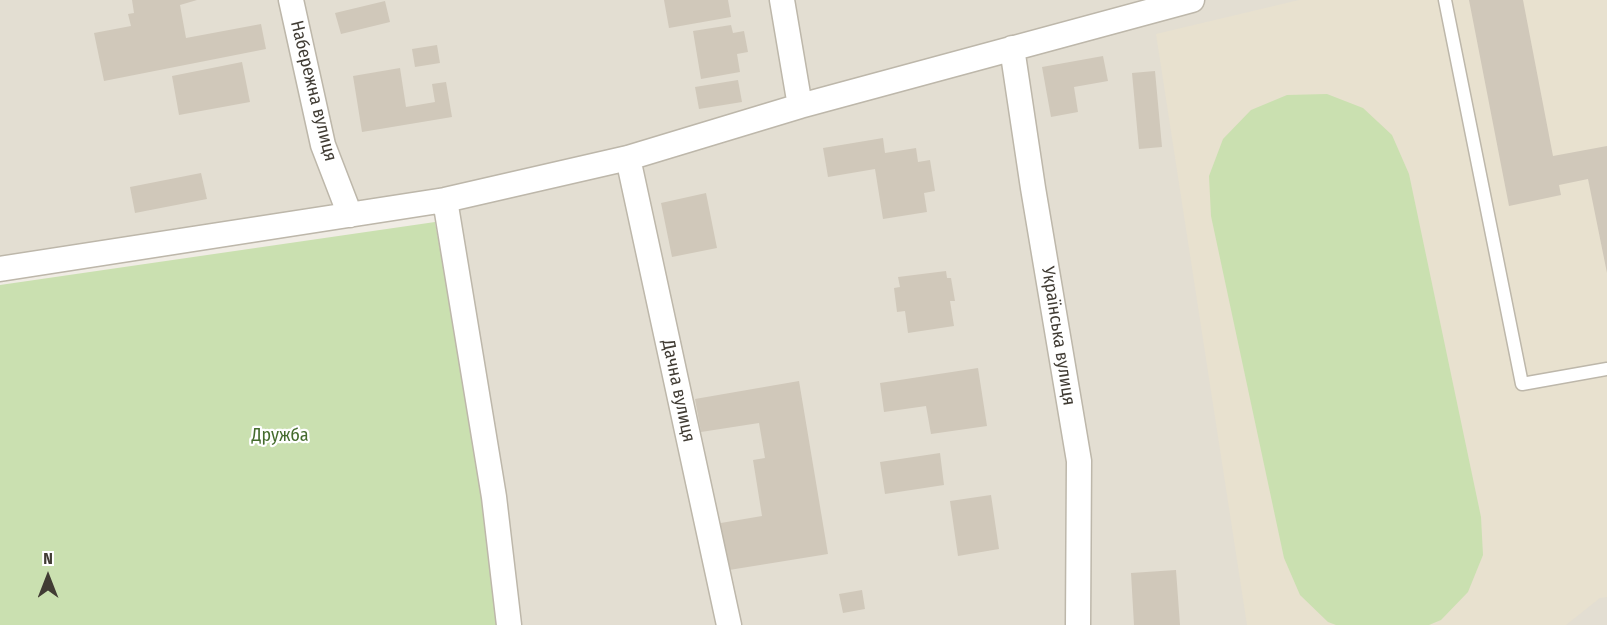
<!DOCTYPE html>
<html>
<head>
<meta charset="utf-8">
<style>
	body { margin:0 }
	#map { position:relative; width:1607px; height:625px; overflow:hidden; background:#f0ece4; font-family:"Fira Sans Condensed",sans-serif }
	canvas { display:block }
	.north { position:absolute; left:18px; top:547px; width:60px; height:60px; -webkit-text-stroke:4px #fff; paint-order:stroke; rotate:0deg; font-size:16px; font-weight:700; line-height:24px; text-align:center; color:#413c34 }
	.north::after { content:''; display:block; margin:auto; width:21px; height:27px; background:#413c34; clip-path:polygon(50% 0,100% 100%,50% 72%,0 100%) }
</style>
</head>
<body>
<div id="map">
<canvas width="1607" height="625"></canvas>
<div class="north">N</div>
</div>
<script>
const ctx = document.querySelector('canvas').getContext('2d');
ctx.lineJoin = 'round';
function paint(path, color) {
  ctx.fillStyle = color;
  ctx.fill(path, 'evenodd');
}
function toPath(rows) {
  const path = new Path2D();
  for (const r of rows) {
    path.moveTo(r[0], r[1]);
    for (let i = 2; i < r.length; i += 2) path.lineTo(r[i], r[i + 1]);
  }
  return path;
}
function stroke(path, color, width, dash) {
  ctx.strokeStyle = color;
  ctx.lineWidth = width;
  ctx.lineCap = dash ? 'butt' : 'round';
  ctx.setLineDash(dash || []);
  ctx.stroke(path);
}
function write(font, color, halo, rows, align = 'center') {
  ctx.font = font + ' "Fira Sans Condensed",sans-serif';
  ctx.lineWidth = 4.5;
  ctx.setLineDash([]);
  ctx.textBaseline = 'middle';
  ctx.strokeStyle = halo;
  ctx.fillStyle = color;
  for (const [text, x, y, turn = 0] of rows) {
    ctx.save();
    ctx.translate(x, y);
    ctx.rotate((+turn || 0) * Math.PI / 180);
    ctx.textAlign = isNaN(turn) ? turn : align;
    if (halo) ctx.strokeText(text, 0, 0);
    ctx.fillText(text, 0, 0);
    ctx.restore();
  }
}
paint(toPath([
	[0,0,1607,0,1607,625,516,625,438,190,0,256]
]), '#e3ded2');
paint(toPath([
	[1299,0,1607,0,1607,597,1600,598,1566,625,1247,625,1156,34]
]), '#e8e1cf');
paint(toPath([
	[1327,94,1363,108,1392,135,1409,174,1481,517,1483,555,1468,592,1441,620,1429,625,1336,625,1328,622,1300,595,1284,558,1211,216,1209,176,1223,139,1251,110,1287,95],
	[435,222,509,625,0,625,0,285]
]), '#cae0b0');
paint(toPath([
	[132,0,197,0,180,5,186,38,261,24,266,49,104,81,94,33,131,26,128,14,134,13],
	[664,0,728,0,731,17,669,28],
	[1469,0,1523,0,1553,156,1607,146,1607,273,1588,179,1559,185,1561,195,1509,206],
	[385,1,390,22,341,34,335,13],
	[731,25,733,33,744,31,748,52,737,54,740,72,701,79,693,31],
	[437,45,440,63,415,67,412,49],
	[1103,56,1108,81,1074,87,1078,112,1051,117,1042,67],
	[242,62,250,102,179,115,172,76],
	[400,68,406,107,435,102,432,84,446,82,452,117,362,132,353,76],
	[1155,71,1162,147,1139,149,1132,73],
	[738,80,742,102,699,109,695,87],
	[883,138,885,153,916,148,918,162,930,160,935,191,924,193,927,212,883,219,875,169,828,177,823,148],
	[201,173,207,199,135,213,130,187],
	[706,193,717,248,672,257,661,203],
	[946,271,947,278,951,278,955,301,950,301,954,326,908,333,905,311,897,312,894,288,900,287,898,277],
	[978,368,987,426,931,434,926,406,884,412,880,383],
	[799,381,828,554,723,571,715,524,762,516,753,460,765,458,759,423,701,432,695,399],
	[940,453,944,485,885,494,880,462],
	[991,495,999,549,958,556,950,501],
	[1176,570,1180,625,1134,625,1131,573],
	[862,590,865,609,843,613,839,594]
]), '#d0c8ba');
const lane = toPath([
	[1445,0,1522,384,1607,369]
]);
const street = toPath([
	[291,0,323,145,350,215],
	[782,0,800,106],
	[1012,48,1033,188,1079,461,1078,625],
	[628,158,729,625],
	[445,200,494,497,509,625],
	[0,269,445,200,628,158,800,106,1192,0]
]);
stroke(lane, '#bdb7aa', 15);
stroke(street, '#bdb7aa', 27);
stroke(lane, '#fff', 12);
stroke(street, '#fff', 24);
write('18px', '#413c34', '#fff', [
	["Набережна вулиця",313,91,76],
	["Українська вулиця",1058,336,81],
	["Дачна вулиця",678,391,78]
]);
write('18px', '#456c2e', '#fff', [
	["Дружба",280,436]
]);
</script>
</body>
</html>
